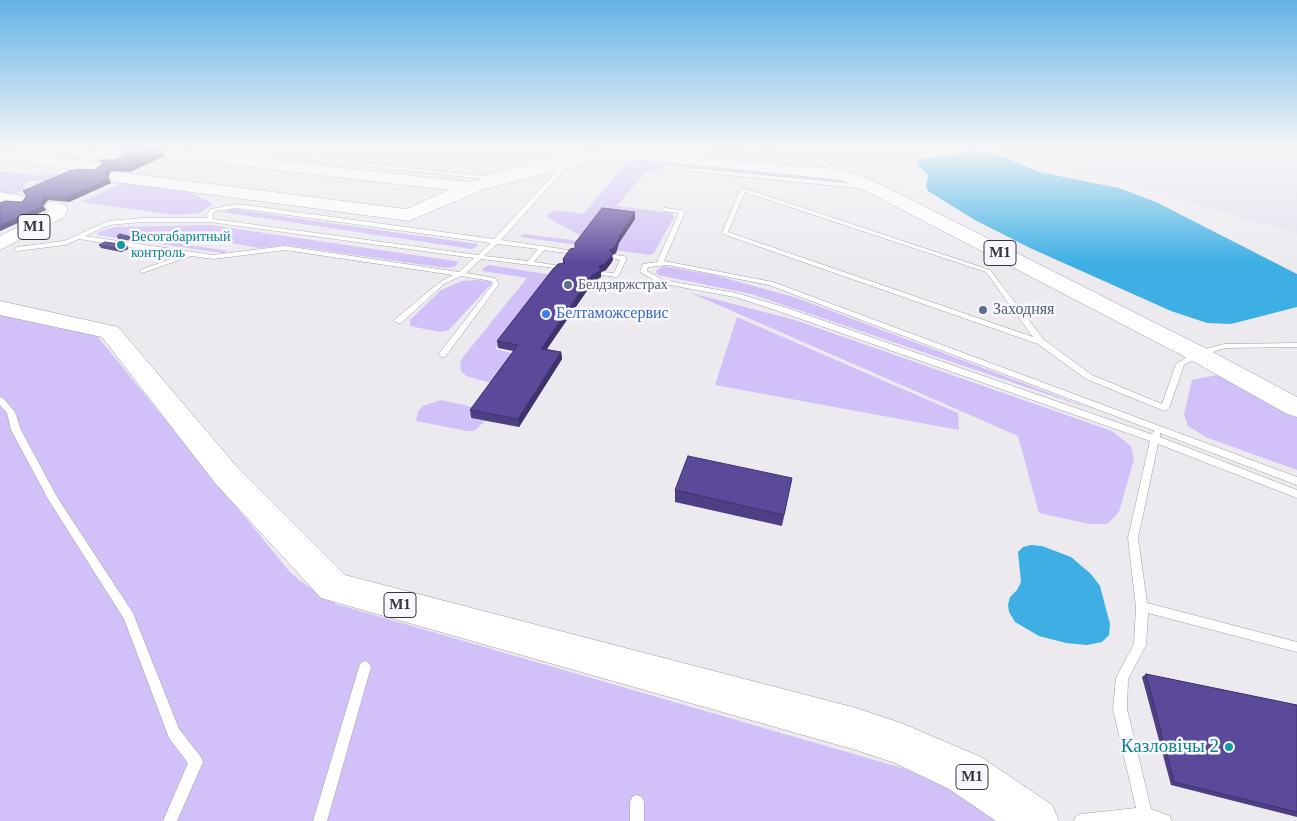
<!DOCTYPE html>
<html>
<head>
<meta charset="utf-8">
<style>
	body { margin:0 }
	canvas { display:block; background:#eceaef }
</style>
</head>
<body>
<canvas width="1297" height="821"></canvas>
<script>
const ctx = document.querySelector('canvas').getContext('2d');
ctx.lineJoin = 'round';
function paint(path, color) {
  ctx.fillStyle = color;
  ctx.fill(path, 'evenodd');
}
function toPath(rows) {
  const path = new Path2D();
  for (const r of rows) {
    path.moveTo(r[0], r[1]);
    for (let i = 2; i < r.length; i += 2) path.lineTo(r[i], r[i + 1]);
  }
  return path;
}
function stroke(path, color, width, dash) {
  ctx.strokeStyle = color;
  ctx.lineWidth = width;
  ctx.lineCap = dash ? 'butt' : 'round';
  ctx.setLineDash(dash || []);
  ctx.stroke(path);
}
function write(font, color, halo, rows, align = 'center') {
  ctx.font = font + ' Georgia,serif';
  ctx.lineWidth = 5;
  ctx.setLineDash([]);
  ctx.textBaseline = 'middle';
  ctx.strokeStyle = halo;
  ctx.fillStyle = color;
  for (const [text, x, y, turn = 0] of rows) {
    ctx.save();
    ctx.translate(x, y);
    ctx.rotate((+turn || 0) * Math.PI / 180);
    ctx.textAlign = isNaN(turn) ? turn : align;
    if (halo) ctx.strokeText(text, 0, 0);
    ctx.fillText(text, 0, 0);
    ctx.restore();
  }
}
paint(toPath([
	[996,149,1297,149,1297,234,1151,191]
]), '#e4e1ee');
paint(toPath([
	[631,158,708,168,710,165,841,178,852,184,668,165,654,172,646,171,617,206,671,213,674,217,654,253,650,255,615,250,635,219,584,237,548,218,546,215,556,210,583,214],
	[0,171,32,175,63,174,45,181,32,181,22,185,26,188,18,193,6,195,0,191],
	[126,181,170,187,189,192,212,203,211,206,200,213,175,215,81,202],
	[232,209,477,244,478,246,472,249,222,212],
	[210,225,455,261,458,262,456,266,446,268,285,245,260,248,193,237,182,244,228,251,223,253,97,235,98,232,116,227],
	[524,234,581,241,577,245,520,237],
	[489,265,553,275,495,349,517,354,495,384,466,376,461,371,460,363,463,357,527,278,483,271,482,269],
	[663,266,714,275,797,298,1100,412,751,294,658,275,656,272,658,269],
	[476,280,493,282,449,330,439,332,410,326,410,320,441,290,462,281],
	[691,293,795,320,1112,431,1131,446,1134,459,1119,512,1107,524,1089,524,1039,513,1018,436],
	[0,313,92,333,97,336,289,571,299,580,336,604,926,775,1009,821,0,821],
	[737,317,958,413,959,430,715,385],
	[1217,375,1297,417,1297,470,1208,438,1188,426,1184,415,1192,380],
	[441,400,477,408,469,418,485,421,474,431,467,431,416,421,418,412,423,406]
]), '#d2c1f8');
paint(toPath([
	[971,151,992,152,1039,172,1119,188,1156,202,1297,274,1297,307,1231,324,1207,323,1171,311,1030,248,975,220,928,191,926,187,928,175,919,166,918,160],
	[1031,545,1042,546,1071,557,1091,574,1100,586,1110,624,1109,635,1102,642,1087,645,1066,643,1039,636,1015,622,1009,612,1008,605,1010,597,1017,590,1021,582,1018,552,1023,547]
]), '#3dafe4');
const service = toPath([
	[186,149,197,149,269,157,306,149,313,149,313,150,306,152,311,157,484,176,567,154,594,149,600,149,570,158,570,163,501,240,575,251,575,253,573,254,544,250,534,262,561,266,564,268,563,269,481,259,466,273,495,278,499,284,445,357,442,357,438,355,493,284,491,281,461,276,444,284,401,323,398,323,394,321,395,319,440,282,453,275,285,250,213,259,191,256,142,273,140,272,140,270,182,255,79,239,65,245,17,251,14,249,17,247,64,241,108,221,142,218,207,218,207,214,211,209,237,204,494,239,565,162,565,159,489,178,480,187,477,185,483,179,309,160,302,153,269,161,188,150,186,149],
	[237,208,491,243,478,255,213,219,213,214,215,211,237,208],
	[142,222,210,222,474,258,459,272,285,246,213,255,85,236,109,225,142,222],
	[497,244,538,249,528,261,484,256,497,244],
	[710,149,723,149,816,157,846,175,841,176,815,160,712,150,710,149],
	[689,168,867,185,870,187,867,189,687,171,686,170,689,168],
	[743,188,990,270,1044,340,1092,375,1162,404,1176,364,1195,352,1224,344,1297,343,1297,347,1225,348,1201,356,1184,365,1169,408,1165,411,1162,410,1086,379,1038,344,723,234,722,233,740,190,743,188],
	[745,192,986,272,1033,337,728,232,745,192],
	[665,208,682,210,685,212,664,261,773,282,1297,477,1297,485,1160,433,1160,437,1297,490,1297,498,1158,444,1138,538,1147,603,1297,642,1297,652,1148,613,1146,645,1128,679,1127,709,1151,809,1170,816,1172,821,1074,821,1076,816,1081,814,1136,808,1113,709,1116,678,1134,644,1136,607,1128,538,1150,441,778,311,735,297,659,283,640,272,643,264,657,262,679,213,663,211,663,209,665,208],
	[668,265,769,285,1155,431,1153,432,1151,434,784,307,736,293,663,280,647,271,648,267,668,265],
	[614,255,624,256,627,258,619,275,616,277,601,275,600,274,603,272,614,273,620,260,612,258,611,257,614,255],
	[0,397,3,398,15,412,21,430,57,497,133,613,179,729,201,757,203,762,177,821,163,821,188,763,169,738,124,619,48,499,11,430,7,413,0,405,0,397],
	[365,661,369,663,371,667,327,821,313,821,359,667,361,663,365,661],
	[637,795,642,797,644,802,644,821,630,821,630,802,632,797,637,795]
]);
const trunk = toPath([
	[68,149,117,152,125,157,117,162,74,156,69,154,66,151,68,149],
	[126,149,145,149,137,154,129,152,126,149],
	[173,149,470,182,607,149,844,170,880,184,1207,349,1297,397,1297,417,1287,414,1189,359,868,192,841,180,612,157,482,190,409,221,117,182,111,181,109,177,111,173,117,172,406,209,449,190,171,158,163,153,165,150,173,149],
	[0,150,95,162,103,167,95,172,0,160,0,150],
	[0,192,24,196,27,200,24,204,18,205,0,202,0,192],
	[54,201,65,205,68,209,64,217,0,250,0,236,49,211,45,206,48,202,54,201],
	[0,301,118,327,237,467,345,575,856,708,901,723,981,757,1052,805,1059,821,996,821,949,789,895,763,856,750,321,598,215,483,102,337,0,315,0,301]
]);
stroke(service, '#9e9da2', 1);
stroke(trunk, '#9e9da2', 1);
paint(service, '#fff');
paint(trunk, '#fff');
paint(toPath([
	[141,149,163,149,162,152,164,156,130,172,111,171,108,177,111,183,69,202,48,200,43,206,46,210,0,231,0,203,22,202,26,196,23,191,94,170,102,164,100,160,116,160],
	[761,149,773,149,773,150],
	[635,219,619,243,616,253,612,255,613,260,611,263,606,270,601,272,601,277,593,282,547,349,561,352,562,359,519,427,471,418,470,410,513,351,498,348,497,341,563,263,563,259,575,248],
	[117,236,139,239,141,242,118,239],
	[99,245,128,249,121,252,101,248],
	[792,478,782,526,675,502,675,490],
	[1146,674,1297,705,1297,817,1171,785,1142,677]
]), '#4e3f84');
paint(toPath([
	[160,149,163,149,163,150,161,153,163,152,164,156,130,172,128,168,160,150],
	[109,167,111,171,107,178,105,174],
	[109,179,111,183,69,202,66,198],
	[45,196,48,200,43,206,41,202],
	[43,206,46,210,0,231,0,226],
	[635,212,635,219,619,243,616,253,612,255,613,260,611,263,606,270,601,272,601,277,593,282,542,356,541,349],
	[127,245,128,249,121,252,119,249],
	[561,352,562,359,519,427,518,419]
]), '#40336c');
const building = toPath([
	[126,149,135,152,141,149,160,149,160,150,163,152,128,168,109,167,105,174,109,179,66,198,45,196,41,202,43,206,0,226,0,203,5,201,22,202,27,196,23,191,69,171,81,169,94,170,103,164,100,160,116,160,124,155,123,151,126,149],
	[602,208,635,212,619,237,615,247,609,250,612,253,611,256,605,264,599,266,601,270,592,275,541,349,561,352,518,419,470,410,518,345,497,341,553,269,558,264,565,263,563,259,570,249,575,248,575,243,602,208],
	[120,234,139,239,117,236,120,234],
	[105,242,127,245,119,249,99,245,105,242],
	[688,456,792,478,784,515,675,490,688,456],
	[1146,674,1297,705,1297,812,1174,782,1146,674]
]);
paint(building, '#5b499a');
stroke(building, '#40336c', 1);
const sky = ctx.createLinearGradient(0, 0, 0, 264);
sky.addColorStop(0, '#63b2e6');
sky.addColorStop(0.56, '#f6f6f8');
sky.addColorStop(1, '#f6f6f800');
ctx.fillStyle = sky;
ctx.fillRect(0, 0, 1297, 264);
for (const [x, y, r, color] of [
	[121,245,5,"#0f9aa8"],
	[568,285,5,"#5c6f8a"],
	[983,310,5,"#5c6f8a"],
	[546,314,5,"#3f7fe0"],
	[1229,747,5,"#0f9aa8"]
]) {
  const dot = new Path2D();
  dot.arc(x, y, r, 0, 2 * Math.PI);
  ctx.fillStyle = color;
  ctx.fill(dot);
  stroke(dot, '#f9f7fd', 2);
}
write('14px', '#0d838f', '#f9f7fd', [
	["Весогабаритный",131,237],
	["контроль",131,253]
], 'left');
write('14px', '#4e5e75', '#f9f7fd', [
	["Белдзяржстрах",578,285]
], 'left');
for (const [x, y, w] of [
	[34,227,32],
	[1000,253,32],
	[400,605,32],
	[972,777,32]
]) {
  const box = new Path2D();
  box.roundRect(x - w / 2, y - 12.5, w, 25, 4);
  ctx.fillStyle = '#f9f7fd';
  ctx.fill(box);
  stroke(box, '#363537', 1);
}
write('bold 15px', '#363537', null, [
	["М1",34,227],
	["М1",1000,253],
	["М1",400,605],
	["М1",972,777]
]);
write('16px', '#4e5e75', '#f9f7fd', [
	["Заходняя",993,310]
], 'left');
write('16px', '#366cbe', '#f9f7fd', [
	["Белтаможсервис",556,314]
], 'left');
write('19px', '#0d838f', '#f9f7fd', [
	["Казловічы 2",1219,747]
], 'right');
</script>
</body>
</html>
